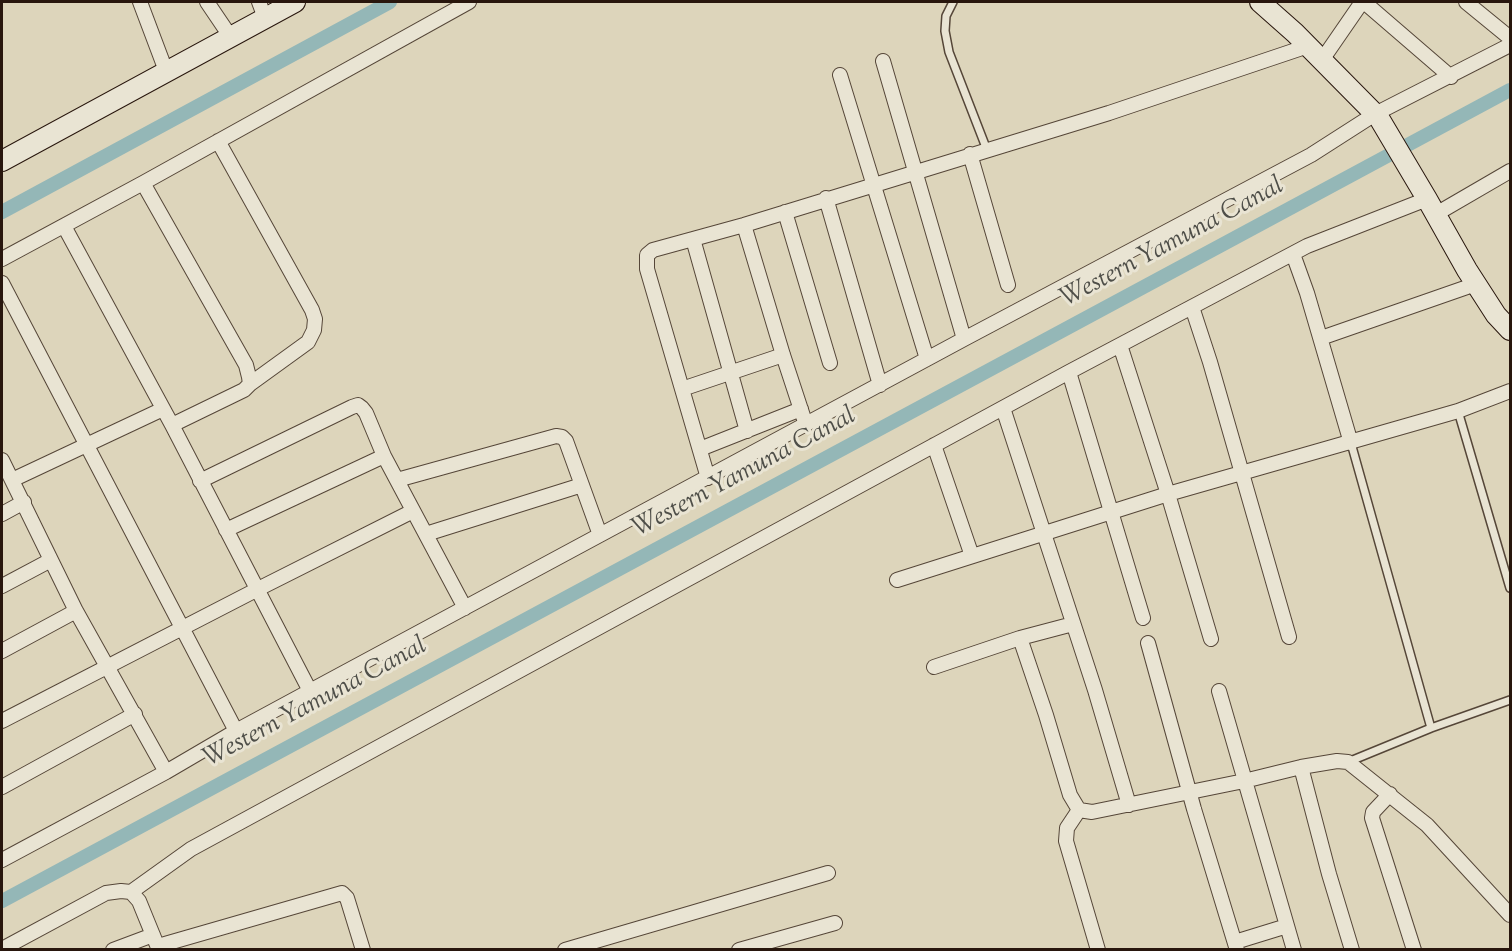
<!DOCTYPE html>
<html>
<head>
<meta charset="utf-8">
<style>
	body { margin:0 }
	#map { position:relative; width:1512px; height:951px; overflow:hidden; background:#ddd5bb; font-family:"Sorts Mill Goudy",serif }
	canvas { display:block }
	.frame { position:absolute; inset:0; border:3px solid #28160d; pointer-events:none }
</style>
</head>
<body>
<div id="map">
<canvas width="1512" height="951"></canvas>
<div class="frame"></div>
</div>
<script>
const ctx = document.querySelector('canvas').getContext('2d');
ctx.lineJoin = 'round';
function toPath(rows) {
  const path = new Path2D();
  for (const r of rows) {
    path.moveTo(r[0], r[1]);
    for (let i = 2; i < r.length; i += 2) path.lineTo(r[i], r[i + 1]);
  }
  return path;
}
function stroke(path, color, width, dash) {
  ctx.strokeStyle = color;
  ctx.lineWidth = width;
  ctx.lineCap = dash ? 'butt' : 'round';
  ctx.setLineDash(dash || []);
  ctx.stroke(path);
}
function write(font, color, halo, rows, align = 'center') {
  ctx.font = font + ' "Sorts Mill Goudy",serif';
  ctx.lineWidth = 6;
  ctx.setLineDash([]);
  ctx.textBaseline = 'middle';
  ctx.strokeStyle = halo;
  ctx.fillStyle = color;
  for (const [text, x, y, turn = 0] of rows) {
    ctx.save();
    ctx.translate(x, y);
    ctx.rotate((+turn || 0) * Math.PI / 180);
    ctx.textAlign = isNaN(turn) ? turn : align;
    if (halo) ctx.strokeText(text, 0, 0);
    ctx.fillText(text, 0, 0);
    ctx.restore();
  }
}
stroke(toPath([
	[2,212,390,2],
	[2,901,1510,90]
]), '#94b7b7', 14);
const lane = toPath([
	[953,2,946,16,945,31,949,52,987,150],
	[1458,411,1510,588],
	[1351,443,1431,728],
	[1348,762,1431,728,1510,700]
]);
const street = toPath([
	[140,2,166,71],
	[207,2,230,36],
	[259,2,265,18],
	[1364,2,1451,77],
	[1466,2,1510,38],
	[1322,60,1362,2],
	[883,61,964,339],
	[840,75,927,359],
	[218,141,312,310,315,319,314,330,308,342,250,384],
	[970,154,1008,285],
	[143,183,246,365,249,377,250,384,244,390,172,425],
	[826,198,880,385],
	[785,212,830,363],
	[1436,214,1510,171],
	[744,225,783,355,806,425],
	[64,226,172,425,310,691,964,339,1311,155,1375,114,1510,45],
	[693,239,747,431],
	[1293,254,1307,293,1351,443],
	[2,259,143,183,469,2],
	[2,283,236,731,310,691],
	[1192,307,1210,362,1289,637],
	[1321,338,1476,284],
	[1120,345,1168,494,1211,639],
	[1069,372,1143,618],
	[682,389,783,355],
	[1003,408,1095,690,1129,805],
	[934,445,972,556],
	[700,449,801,409],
	[384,456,465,608],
	[2,460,76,611,166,772,236,731],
	[708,478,647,269,647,255,653,250,744,225,1109,113,1308,46],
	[12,480,163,409],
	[397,480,556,436,562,437,566,441,600,535],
	[200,481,352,407,358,405,362,408,366,413,384,456,226,530],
	[2,514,24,502],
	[426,534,582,485],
	[897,580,1168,494,1458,411,1510,391],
	[2,586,51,560],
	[1020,638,1046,715,1070,795,1079,810,1092,812,1244,781,1301,767,1337,761,1348,762,1427,825,1510,915],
	[1148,643,1194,809,1237,950],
	[2,651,76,611],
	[934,667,1020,638,1073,624],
	[1219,691,1294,950],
	[2,721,258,589,413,511],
	[1301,767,1329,874,1352,950],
	[2,787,135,714],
	[1390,794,1373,812,1372,818,1414,950],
	[1079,810,1067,828,1066,841,1098,950],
	[2,860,166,772],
	[131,892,191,849,1069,372,1307,246,1427,199],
	[1235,942,1287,926],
	[158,946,342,893,347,898,363,950],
	[2,949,106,893,121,891,131,892,139,901,159,950],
	[113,950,153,935],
	[565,950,828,873],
	[739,950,835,923]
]);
const secondary = toPath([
	[1260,2,1295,33,1379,118,1427,199,1467,270,1496,315,1510,330],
	[2,161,295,2]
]);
stroke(lane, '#554638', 10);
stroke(street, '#554638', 16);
stroke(secondary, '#28160d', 22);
stroke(lane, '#e9e4d3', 7);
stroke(street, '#e9e4d3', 14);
stroke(secondary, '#e9e4d3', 20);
write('italic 26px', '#4e4e48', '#e9e4d3', [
	["Western Yamuna Canal",1173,244,-28],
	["Western Yamuna Canal",745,474,-28],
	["Western Yamuna Canal",316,704,-28]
]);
</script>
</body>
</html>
